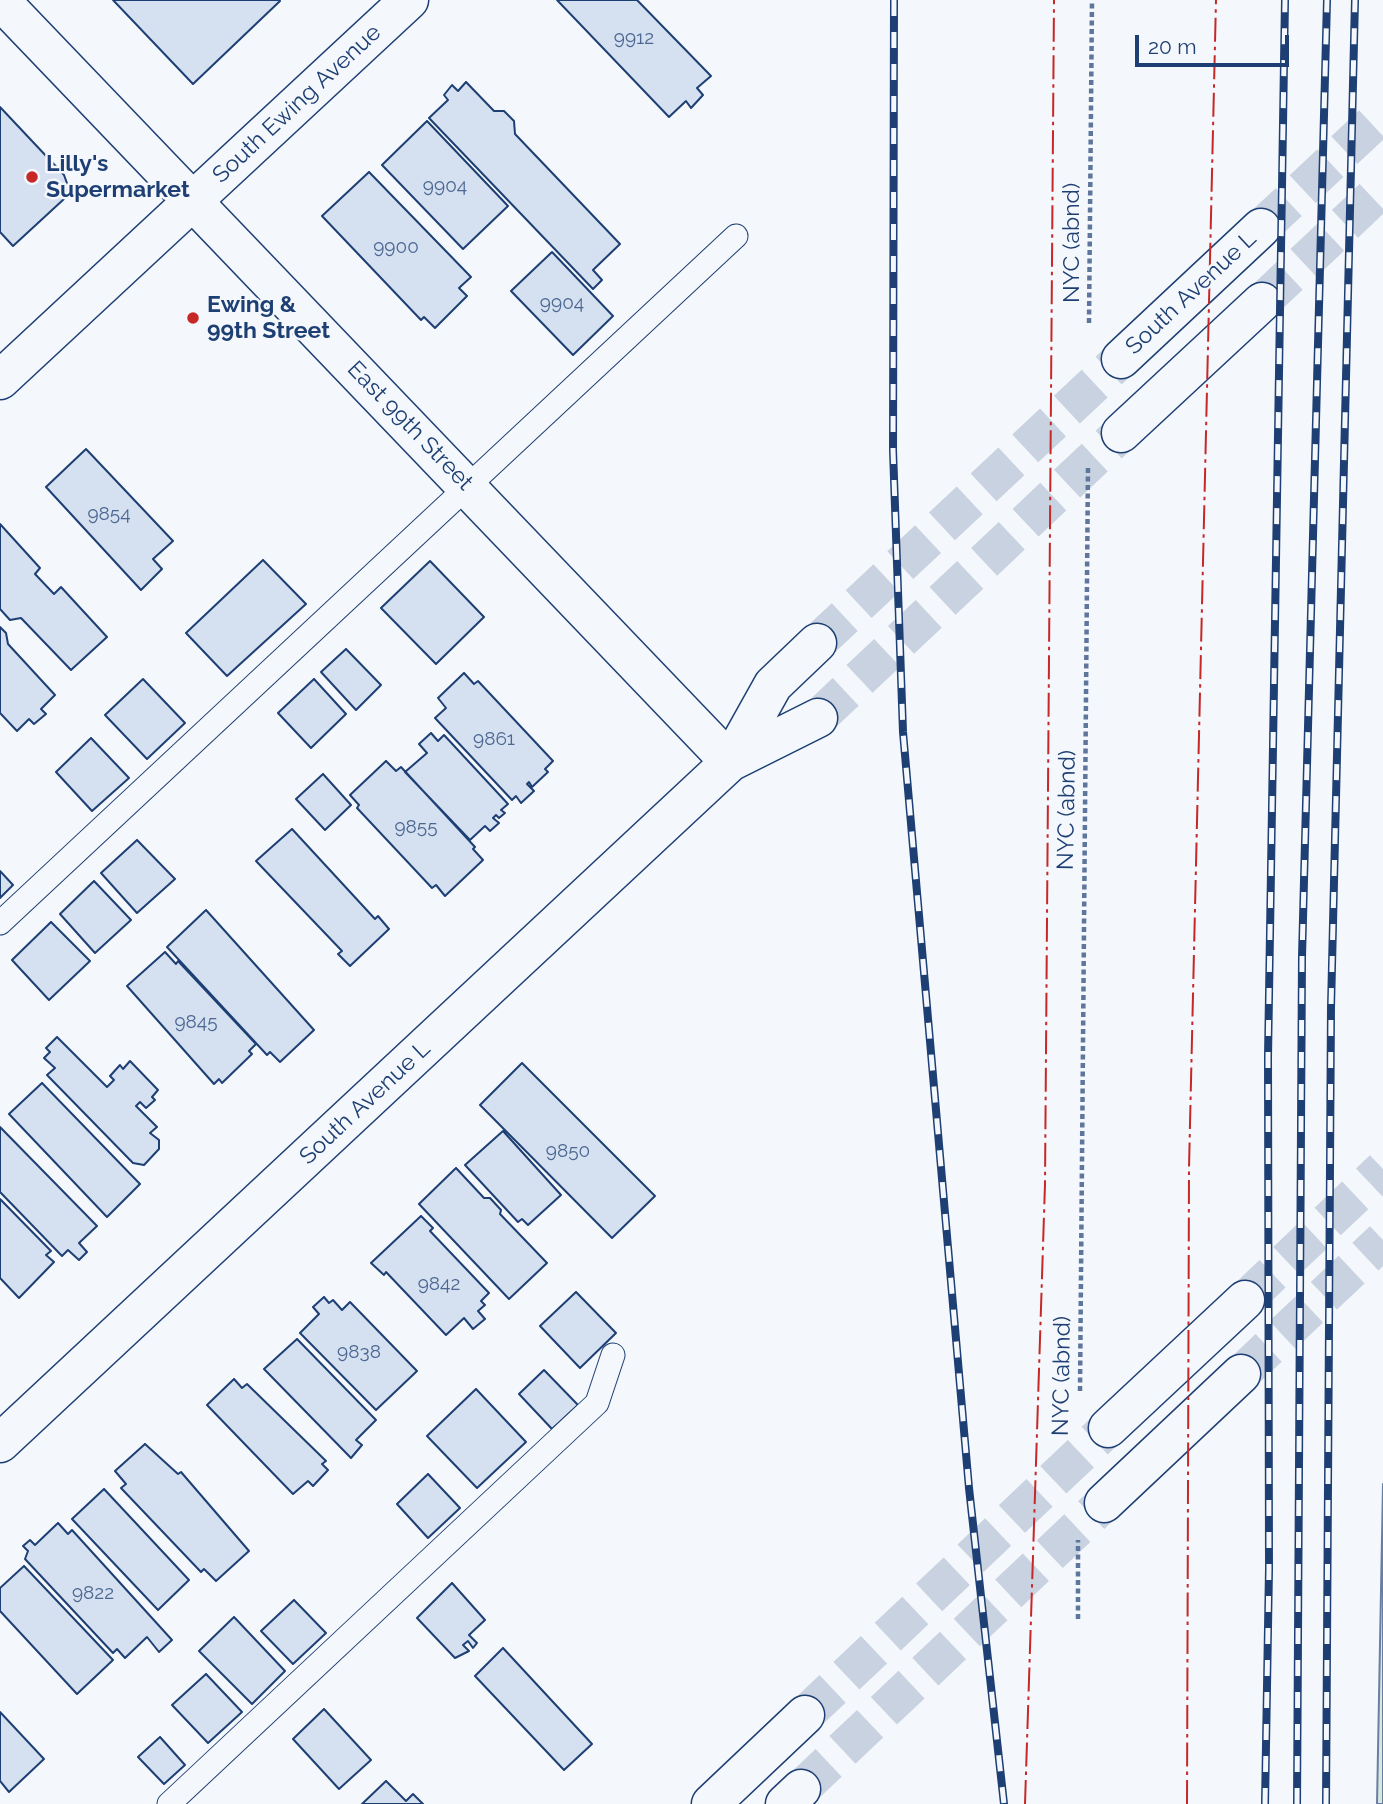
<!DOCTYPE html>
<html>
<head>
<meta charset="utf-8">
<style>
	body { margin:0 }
	#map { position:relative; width:1383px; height:1804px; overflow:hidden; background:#f4f7fb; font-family:Raleway,sans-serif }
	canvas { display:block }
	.scale { position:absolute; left:1135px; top:35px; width:154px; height:32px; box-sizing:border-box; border:4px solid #1d3f73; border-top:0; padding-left:9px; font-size:21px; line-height:24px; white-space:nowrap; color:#1d3f73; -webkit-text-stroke:5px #f4f7fb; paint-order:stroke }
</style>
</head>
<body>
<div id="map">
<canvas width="1383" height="1804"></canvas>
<div class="scale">20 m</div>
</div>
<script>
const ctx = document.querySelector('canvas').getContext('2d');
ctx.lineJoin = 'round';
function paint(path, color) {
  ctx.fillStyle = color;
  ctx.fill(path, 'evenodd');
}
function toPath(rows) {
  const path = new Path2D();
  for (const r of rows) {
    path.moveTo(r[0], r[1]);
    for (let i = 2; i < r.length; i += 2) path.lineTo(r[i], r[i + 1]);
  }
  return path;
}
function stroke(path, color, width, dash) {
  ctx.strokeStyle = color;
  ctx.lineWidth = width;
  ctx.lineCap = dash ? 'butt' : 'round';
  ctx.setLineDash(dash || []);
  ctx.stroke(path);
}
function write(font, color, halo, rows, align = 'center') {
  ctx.font = font + ' Raleway,sans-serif';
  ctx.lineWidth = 5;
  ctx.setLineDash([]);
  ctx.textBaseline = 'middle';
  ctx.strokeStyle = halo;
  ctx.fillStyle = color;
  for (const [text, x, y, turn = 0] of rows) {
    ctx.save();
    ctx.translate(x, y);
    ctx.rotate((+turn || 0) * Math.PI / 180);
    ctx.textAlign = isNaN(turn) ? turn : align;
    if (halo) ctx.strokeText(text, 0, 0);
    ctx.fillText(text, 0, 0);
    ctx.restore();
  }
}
const green = toPath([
	[1383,1484,1383,1804,1377,1804,1383,1484]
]);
paint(green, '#d7e8df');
stroke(green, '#687fa3', 2);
const building = toPath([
	[113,0,279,0,280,1,193,84,113,0],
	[557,0,637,0,711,76,697,88,703,95,691,108,686,101,669,117,557,0],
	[466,82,494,111,504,111,514,121,515,134,620,244,593,270,602,280,593,289,429,118,448,100,444,95,452,85,458,91,466,82],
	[0,107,64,175,68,186,64,199,13,246,0,232,0,107],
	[427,121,508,206,463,249,382,165,427,121],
	[369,172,471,277,459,288,467,296,435,328,424,317,421,320,322,216,369,172],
	[552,252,613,316,573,355,511,291,552,252],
	[86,449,173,541,153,559,162,569,141,590,46,487,86,449],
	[0,524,40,568,35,574,54,594,61,587,107,637,71,670,21,618,10,620,0,609,0,524],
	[263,560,306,604,227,676,186,633,263,560],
	[430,561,484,617,436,664,381,608,430,561],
	[0,627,6,633,8,644,55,695,41,709,46,714,34,724,29,719,17,731,0,713,0,627],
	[346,649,381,685,356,710,321,672,346,649],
	[464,673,474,684,478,681,553,761,545,769,548,772,532,787,529,782,527,784,534,791,521,803,516,796,512,800,435,718,446,708,438,698,464,673],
	[143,679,185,723,147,759,105,715,143,679],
	[314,679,346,714,311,748,278,713,314,679],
	[431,733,438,741,444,735,508,804,501,810,505,813,499,818,496,815,493,818,499,823,490,831,485,826,470,840,405,772,427,753,419,744,431,733],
	[91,738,129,778,92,811,56,772,91,738],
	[386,761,396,771,401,767,475,847,473,849,483,860,445,896,436,885,432,888,357,808,359,805,350,795,386,761],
	[323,774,351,805,325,830,296,799,323,774],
	[292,829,375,919,378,916,389,929,350,966,338,954,342,951,256,861,292,829],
	[137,840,175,879,137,913,101,873,137,840],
	[0,871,13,885,0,898,0,871],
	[94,881,131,920,95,953,60,914,94,881],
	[206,910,314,1030,280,1062,270,1052,267,1055,167,947,206,910],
	[51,922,90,961,49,1000,12,960,51,922],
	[165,952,176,964,178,961,256,1044,249,1051,252,1054,222,1083,219,1079,214,1084,127,986,165,952],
	[57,1037,107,1087,114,1080,110,1076,120,1065,123,1069,130,1061,158,1090,152,1097,155,1100,146,1108,140,1102,136,1106,157,1127,150,1133,159,1140,159,1149,144,1165,133,1163,47,1075,55,1068,44,1058,50,1052,46,1048,57,1037],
	[522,1063,655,1196,612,1238,480,1105,522,1063],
	[42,1083,140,1184,107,1217,9,1114,42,1083],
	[0,1127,97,1226,79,1243,87,1252,79,1260,68,1250,62,1256,0,1192,0,1127],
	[503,1131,561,1195,528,1225,522,1219,518,1222,465,1165,503,1131],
	[456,1168,484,1198,490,1198,501,1210,500,1214,547,1263,509,1299,419,1204,456,1168],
	[0,1199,51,1251,46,1255,54,1262,19,1298,0,1278,0,1199],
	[421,1216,433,1228,430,1231,489,1293,481,1301,485,1305,478,1311,485,1319,473,1329,464,1318,446,1335,386,1272,384,1275,371,1263,421,1216],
	[576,1292,616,1333,580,1368,540,1326,576,1292],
	[324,1297,329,1303,333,1300,342,1310,350,1302,417,1371,376,1410,300,1333,319,1314,313,1307,324,1297],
	[297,1339,376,1420,356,1440,362,1445,351,1458,264,1369,297,1339],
	[544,1370,578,1405,552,1429,519,1394,544,1370],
	[234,1379,242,1388,247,1384,326,1461,322,1464,328,1470,313,1486,308,1481,293,1494,207,1405,234,1379],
	[476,1389,526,1442,477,1488,427,1436,476,1389],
	[145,1444,178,1474,181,1472,249,1551,216,1581,204,1569,201,1572,121,1488,126,1484,115,1471,145,1444],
	[428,1474,460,1508,428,1538,397,1504,428,1474],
	[104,1489,189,1580,158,1610,72,1519,104,1489],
	[58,1523,68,1534,72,1530,172,1640,159,1652,147,1637,125,1658,117,1649,113,1653,25,1559,28,1551,23,1546,30,1540,35,1545,58,1523],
	[24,1566,113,1660,77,1694,0,1611,0,1588,24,1566],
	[452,1583,485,1620,469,1635,477,1643,473,1648,468,1641,463,1645,469,1651,455,1658,417,1618,452,1583],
	[294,1600,326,1633,293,1664,261,1631,294,1600],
	[234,1617,285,1671,252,1704,199,1651,234,1617],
	[503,1648,592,1744,564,1770,475,1676,503,1648],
	[206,1674,242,1712,208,1743,172,1705,206,1674],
	[324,1709,371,1760,339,1789,293,1739,324,1709],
	[0,1712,44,1759,9,1792,0,1781,0,1712],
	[160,1737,185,1765,164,1784,138,1757,160,1737],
	[386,1781,406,1801,413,1794,423,1804,362,1804,386,1781]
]);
paint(building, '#d5e0f0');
stroke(building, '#1d3f73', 2);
stroke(toPath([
	[1245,1300,1383,1169],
	[1241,1374,1383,1240],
	[805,1715,1108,1428],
	[801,1789,1104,1503]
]), '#c9d2e0', 38, [38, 19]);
stroke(toPath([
	[1261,228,1383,114],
	[1262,302,1383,188],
	[817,643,1121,359],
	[818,718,1121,433]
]), '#c9d2e0', 38, [38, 19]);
const service = toPath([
	[0,923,736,236],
	[169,1804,597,1403,613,1355]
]);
const minor = toPath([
	[0,0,730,762],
	[1108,1428,1245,1300],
	[1104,1503,1241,1374],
	[711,1804,805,1715],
	[785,1804,801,1789]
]);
const tertiary = toPath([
	[1121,359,1261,228],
	[1121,433,1262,302],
	[730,762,773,685,817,643],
	[0,1443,730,762,818,718]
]);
const primary = toPath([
	[0,380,409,0]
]);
stroke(service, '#1d3f73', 25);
stroke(minor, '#1d3f73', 41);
stroke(tertiary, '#1d3f73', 41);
stroke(primary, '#1d3f73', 41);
stroke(toPath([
	[1089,323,1092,0],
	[1080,1391,1088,465],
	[1078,1619,1078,1540]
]), '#5e769c', 4.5, [5, 3.5]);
stroke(service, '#f4f7fb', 23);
stroke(minor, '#f4f7fb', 38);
stroke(tertiary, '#f4f7fb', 38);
stroke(primary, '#f4f7fb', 38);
const rail = toPath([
	[894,0,893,450,903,732,969,1488,1004,1804],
	[1265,1804,1269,1569,1268,1057,1285,0],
	[1297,1804,1302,957,1327,0],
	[1326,1804,1331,1007,1355,0]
]);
stroke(rail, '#1d3f73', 8);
stroke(rail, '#f4f7fb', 5, [16]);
stroke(toPath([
	[1025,1804,1045,1184,1054,0],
	[1187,1804,1189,1168,1216,0]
]), '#c62828', 2, [24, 5, 3.5, 5]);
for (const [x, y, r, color] of [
	[32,177,7,"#c62828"],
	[193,318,7,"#c62828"]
]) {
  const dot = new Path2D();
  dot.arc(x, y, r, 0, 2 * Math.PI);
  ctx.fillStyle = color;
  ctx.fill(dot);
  stroke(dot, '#f4f7fb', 2.5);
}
write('19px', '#4b6792', null, [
	["9912",634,38],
	["9904",445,186],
	["9900",396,247],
	["9904",562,303],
	["9854",109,514],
	["9861",494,739],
	["9855",416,827],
	["9845",196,1022],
	["9850",568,1151],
	["9842",439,1284],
	["9838",359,1352],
	["9822",93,1593]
]);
write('23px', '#1d3f73', '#f4f7fb', [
	["South Ewing Avenue",297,104,-43],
	["NYC (abnd)",1072,243,-90],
	["South Avenue L",1191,293,-43],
	["East 99th Street",410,426,46],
	["NYC (abnd)",1067,810,-89],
	["South Avenue L",365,1103,-43],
	["NYC (abnd)",1062,1376,-89]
]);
write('bold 23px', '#1d3f73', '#f4f7fb', [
	["Lilly's",46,164],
	["Supermarket",46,190],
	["Ewing &",207,305],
	["99th Street",207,331]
], 'left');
</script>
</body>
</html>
